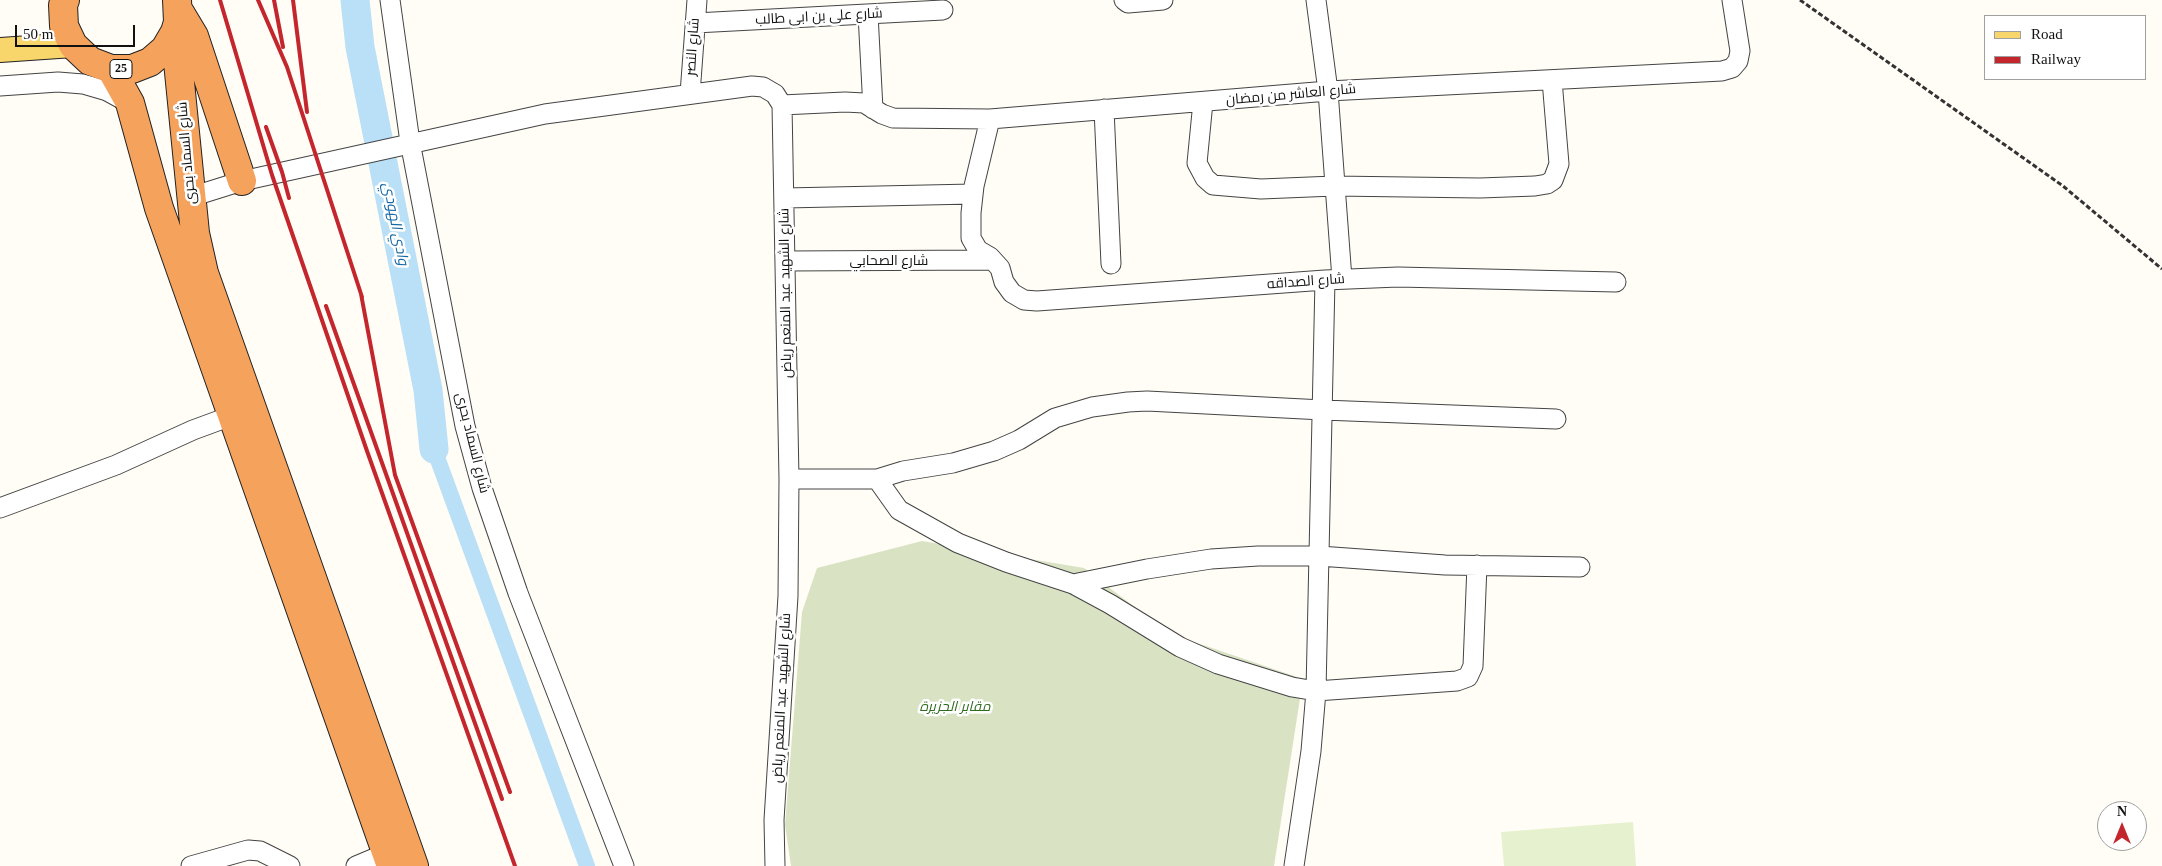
<!DOCTYPE html>
<html>
<head>
<meta charset="utf-8">
<style>
	body { margin:0 }
	#map { position:relative; width:2162px; height:866px; overflow:hidden; background:#fffdf5; font-family:"Times New Roman",serif }
	canvas { display:block }
	.legend { position:absolute; left:1984px; top:15px; width:162px; height:65px; box-sizing:border-box; background:#fff; border:1px solid #a0a0a0; margin:0; padding:6px 9px; list-style:none; font-size:15px; color:#111 }
	.legend li { display:flex; align-items:center; gap:10px; height:25px }
	.legend b { width:25px; border:1px solid #a0a0a0 }
	.north { position:absolute; left:2097px; top:801px; width:50px; height:50px; box-sizing:border-box; background:#fff; border:1px solid #a0a0a0; border-radius:50%; rotate:0deg; font-size:14px; font-weight:700; line-height:20px; text-align:center; color:#111 }
	.north::after { content:''; display:block; margin:auto; width:18px; height:22px; background:#c4262e; clip-path:polygon(50% 0,100% 100%,50% 72%,0 100%) }
	.scale { position:absolute; left:15px; top:25px; width:120px; height:22px; box-sizing:border-box; border:2px solid #111; border-top:0; padding-left:6px; font-size:15px; line-height:18px; white-space:nowrap; color:#111; -webkit-text-stroke:4px #fff; paint-order:stroke }
</style>
</head>
<body>
<div id="map">
<canvas width="2162" height="866"></canvas>
<ul class="legend">
<li><b style="height:6px;background:#f9d66b"></b>Road</li>
<li><b style="height:6px;background:#c4262e"></b>Railway</li>
</ul>
<div class="north">N</div>
<div class="scale">50 m</div>
</div>
<script>
const ctx = document.querySelector('canvas').getContext('2d');
ctx.lineJoin = 'round';
function paint(path, color) {
  ctx.fillStyle = color;
  ctx.fill(path, 'evenodd');
}
function toPath(rows) {
  const path = new Path2D();
  for (const r of rows) {
    path.moveTo(r[0], r[1]);
    for (let i = 2; i < r.length; i += 2) path.lineTo(r[i], r[i + 1]);
  }
  return path;
}
function stroke(path, color, width, dash) {
  ctx.strokeStyle = color;
  ctx.lineWidth = width;
  ctx.lineCap = dash ? 'butt' : 'round';
  ctx.setLineDash(dash || []);
  ctx.stroke(path);
}
function write(font, color, halo, rows, align = 'center') {
  ctx.font = font + ' "Times New Roman",Cairo,serif';
  ctx.lineWidth = 5;
  ctx.setLineDash([]);
  ctx.textBaseline = 'middle';
  ctx.strokeStyle = halo;
  ctx.fillStyle = color;
  for (const [text, x, y, turn = 0] of rows) {
    ctx.save();
    ctx.translate(x, y);
    ctx.rotate((+turn || 0) * Math.PI / 180);
    ctx.textAlign = isNaN(turn) ? turn : align;
    if (halo) ctx.strokeText(text, 0, 0);
    ctx.fillText(text, 0, 0);
    ctx.restore();
  }
}
paint(toPath([
	[922,541,1084,568,1168,633,1303,679,1274,866,791,866,785,825,802,612,817,568]
]), '#d9e3c4');
paint(toPath([
	[1633,822,1636,866,1504,866,1501,832]
]), '#e6f2cf');
stroke(toPath([
	[434,449,587,866]
]), '#b9e0f7', 16);
stroke(toPath([
	[355,0,360,47,428,390,434,449]
]), '#b9e0f7', 29);
const minor = toPath([
	[390,0,410,142,465,426,482,488,518,593,624,866],
	[1124,0,1128,3,1163,0],
	[1316,0,1328,91,1342,279],
	[868,14,873,109],
	[695,23,943,10],
	[0,86,58,82,83,84,107,91,129,103],
	[690,94,697,0],
	[1203,102,1197,163,1205,178,1213,185,1261,189,1334,186,1480,188,1535,186,1547,184,1553,180,1559,164,1552,80],
	[782,105,845,102,864,103,882,114,893,118,990,119,1328,91,1722,71,1732,68,1738,61,1740,51,1732,0],
	[1104,109,1111,264],
	[990,119,974,186,971,213,971,238,978,250,990,257,1000,268,1004,282,1012,293,1024,300,1037,301,1325,280,1398,277,1616,282],
	[191,197,242,181,545,114,752,86,763,87,775,94,782,105,789,479,788,596,774,820,775,866],
	[785,198,973,194],
	[785,261,992,260],
	[789,479,877,479,899,510,958,543,1006,562,1073,584,1110,604,1180,647,1218,664,1292,687,1316,691,1457,681,1468,677,1473,666,1477,565],
	[877,479,903,471,953,463,994,451,1019,440,1055,418,1092,407,1128,402,1147,401,1323,410,1556,419],
	[0,508,116,465,193,430,231,416],
	[1073,584,1147,569,1211,559,1258,556,1319,556,1445,565,1580,567],
	[191,866,248,850,260,851,290,866],
	[356,866,387,853],
	[1294,866,1311,751,1316,691,1325,280]
]);
const major = toPath([
	[0,50,73,45]
]);
const highway = toPath([
	[65,0,63,5,64,26,73,45,90,61,111,69,132,69,150,62,165,49,175,32,178,22,177,0],
	[179,11,194,36,242,181],
	[175,32,195,233,204,273,414,866],
	[111,69,130,103,159,208,391,866]
]);
stroke(minor, '#444', 21);
stroke(major, '#222', 26);
stroke(highway, '#222', 30);
stroke(toPath([
	[1800,0,2063,186,2162,269]
]), '#333', 3, [5, 2.5]);
stroke(minor, '#fff', 19);
stroke(major, '#f9d66b', 24);
stroke(highway, '#f5a25d', 28);
stroke(toPath([
	[220,0,272,175,367,451,515,866],
	[258,0,287,67,362,297],
	[274,0,283,47],
	[293,0,307,112],
	[266,127,282,172,289,198],
	[361,294,395,475,510,792],
	[326,306,502,799]
]), '#c4262e', 4);
for (const [x, y, w] of [
	[121,69,22]
]) {
  const box = new Path2D();
  box.roundRect(x - w / 2, y - 9.5, w, 19, 4);
  ctx.fillStyle = '#fff';
  ctx.fill(box);
  stroke(box, '#111', 1);
}
write('bold 12px', '#111', null, [
	["25",121,69]
]);
write('14px', '#111', '#fff', [
	["شارع على بن ابى طالب",819,17,-3],
	["شارع النصر",693,47,-86],
	["شارع العاشر من رمضان",1291,95,-5],
	["شارع السماد بحرى",187,153,-95],
	["شارع الصحابي",889,261],
	["شارع الصداقه",1306,282,-4],
	["شارع الشهيد عبد المنعم رياض",786,293,-91],
	["شارع السماد بحرى",472,443,76],
	["شارع الشهيد عبد المنعم رياض",782,698,-87]
]);
write('italic 14px', '#2f6b1f', '#fff', [
	["مقابر الجزيرة",955,707]
]);
write('italic 15px', '#1768a6', '#fff', [
	["وادي الهودي",395,224,79]
]);
</script>
</body>
</html>
